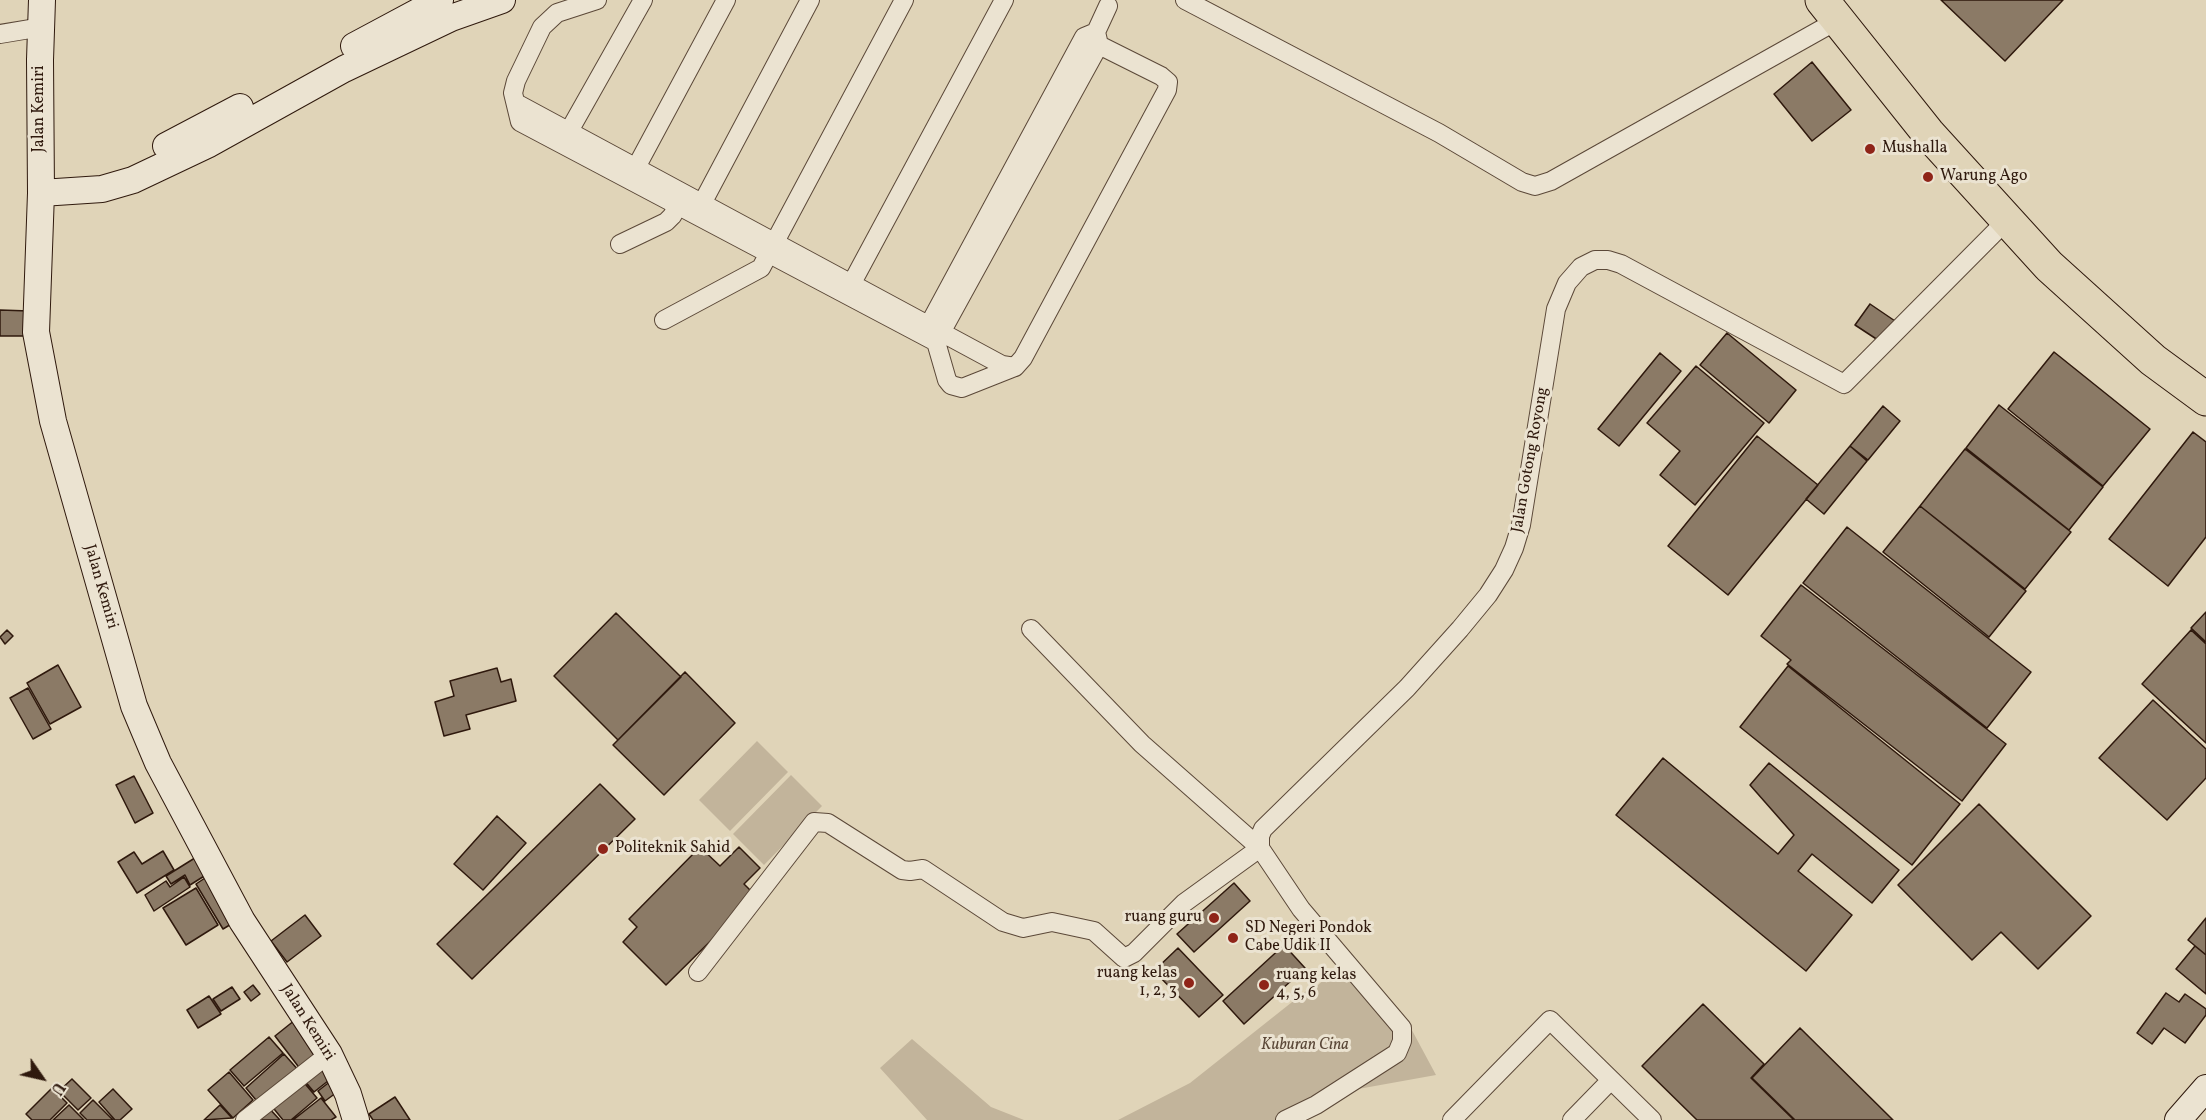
<!DOCTYPE html>
<html>
<head>
<meta charset="utf-8">
<style>
	body { margin:0 }
	#map { position:relative; width:2206px; height:1120px; overflow:hidden; background:#e0d4b8; font-family:Vollkorn,serif }
	canvas { display:block }
	.north { position:absolute; left:12px; top:1048px; width:60px; height:60px; -webkit-text-stroke:4px #ebe3d1; paint-order:stroke; rotate:124deg; font-size:16px; font-weight:700; line-height:24px; text-align:center; color:#2f190d }
	.north::after { content:''; display:block; margin:auto; width:21px; height:27px; background:#2f190d; clip-path:polygon(50% 0,100% 100%,50% 72%,0 100%) }
</style>
</head>
<body>
<div id="map">
<canvas width="2206" height="1120"></canvas>
<div class="north">U</div>
</div>
<script>
const ctx = document.querySelector('canvas').getContext('2d');
ctx.lineJoin = 'round';
function paint(path, color) {
  ctx.fillStyle = color;
  ctx.fill(path, 'evenodd');
}
function toPath(rows) {
  const path = new Path2D();
  for (const r of rows) {
    path.moveTo(r[0], r[1]);
    for (let i = 2; i < r.length; i += 2) path.lineTo(r[i], r[i + 1]);
  }
  return path;
}
function stroke(path, color, width, dash) {
  ctx.strokeStyle = color;
  ctx.lineWidth = width;
  ctx.lineCap = dash ? 'butt' : 'round';
  ctx.setLineDash(dash || []);
  ctx.stroke(path);
}
function write(font, color, halo, rows, align = 'center') {
  ctx.font = font + ' Vollkorn,serif';
  ctx.lineWidth = 6;
  ctx.setLineDash([]);
  ctx.textBaseline = 'middle';
  ctx.strokeStyle = halo;
  ctx.fillStyle = color;
  for (const [text, x, y, turn = 0] of rows) {
    ctx.save();
    ctx.translate(x, y);
    ctx.rotate((+turn || 0) * Math.PI / 180);
    ctx.textAlign = isNaN(turn) ? turn : align;
    if (halo) ctx.strokeText(text, 0, 0);
    ctx.fillText(text, 0, 0);
    ctx.restore();
  }
}
paint(toPath([
	[757,741,788,772,730,831,699,800],
	[791,775,822,806,764,865,733,834],
	[1347,958,1407,1021,1436,1075,1347,1091,1299,1120,1118,1120,1190,1083,1306,991,1317,986],
	[912,1039,991,1107,1024,1120,927,1120,880,1068]
]), '#c2b49b');
const building = toPath([
	[1941,0,2063,0,2005,61,1941,0],
	[1812,62,1851,110,1812,141,1774,94,1812,62],
	[1870,304,1898,323,1884,344,1855,325,1870,304],
	[0,310,29,311,29,336,0,336,0,310],
	[1727,333,1796,390,1769,423,1700,365,1727,333],
	[2054,352,2150,429,2103,486,2008,409,2054,352],
	[1660,353,1681,371,1619,446,1598,429,1660,353],
	[1696,366,1764,423,1695,505,1660,475,1680,451,1647,423,1696,366],
	[1999,405,2103,487,2069,530,1966,448,1999,405],
	[1883,406,1900,421,1868,460,1850,446,1883,406],
	[2193,432,2206,442,2206,537,2168,586,2109,539,2193,432],
	[1757,436,1818,485,1728,595,1668,546,1757,436],
	[1850,446,1867,461,1824,514,1806,499,1850,446],
	[1965,449,2071,532,2025,589,1920,506,1965,449],
	[1920,506,2026,591,1989,637,1883,552,1920,506],
	[1847,527,2031,672,1987,728,1803,583,1847,527],
	[1801,585,2006,744,1962,801,1787,664,1791,660,1761,636,1801,585],
	[2206,612,2206,642,2191,628,2206,612],
	[616,613,681,677,618,740,554,676,616,613],
	[7,630,13,636,5,644,0,637,7,630],
	[2191,630,2206,644,2206,743,2142,684,2191,630],
	[58,665,81,707,50,724,27,683,58,665],
	[1788,666,1960,804,1912,865,1740,727,1788,666],
	[497,668,501,682,511,679,516,701,466,715,470,729,444,736,435,702,454,696,450,681,497,668],
	[685,672,735,723,664,795,613,745,685,672],
	[28,688,51,729,33,739,10,698,28,688],
	[2153,700,2206,749,2206,778,2167,820,2099,758,2153,700],
	[1663,758,1778,854,1794,835,1750,785,1769,763,1899,870,1872,903,1812,854,1798,871,1852,915,1806,971,1616,815,1663,758],
	[134,776,153,813,135,823,116,785,134,776],
	[600,784,635,819,472,979,437,944,600,784],
	[1979,804,2091,916,2038,969,2001,932,1972,960,1898,885,1979,804],
	[497,816,526,843,483,890,454,864,497,816],
	[700,847,720,866,739,847,760,868,744,884,756,896,666,985,623,942,637,927,629,919,700,847],
	[163,851,174,870,137,893,118,862,134,852,142,864,163,851],
	[198,856,209,873,190,885,185,875,171,884,166,876,198,856],
	[211,874,238,920,223,929,196,884,211,874],
	[184,877,190,887,154,911,145,895,166,881,170,887,184,877],
	[1234,883,1250,901,1194,952,1177,934,1234,883],
	[196,888,218,925,186,945,163,908,196,888],
	[305,915,321,936,287,962,271,941,305,915],
	[2206,918,2206,955,2188,940,2206,918],
	[1284,945,1305,968,1244,1024,1223,1001,1284,945],
	[2195,946,2206,955,2206,994,2176,969,2195,946],
	[1178,948,1223,995,1199,1017,1154,971,1178,948],
	[253,985,260,994,251,1001,244,992,253,985],
	[232,987,240,999,221,1011,213,999,232,987],
	[2166,993,2179,1002,2185,994,2206,1009,2206,1015,2185,1043,2164,1028,2152,1044,2137,1033,2166,993],
	[209,996,221,1014,198,1028,187,1010,209,996],
	[1703,1004,1764,1064,1751,1078,1794,1120,1697,1120,1642,1066,1703,1004],
	[295,1020,322,1053,301,1070,275,1036,295,1020],
	[1800,1028,1893,1120,1795,1120,1752,1078,1800,1028],
	[269,1037,283,1053,244,1086,230,1070,269,1037],
	[284,1054,300,1072,261,1106,246,1088,284,1054],
	[322,1064,333,1077,314,1092,303,1079,322,1064],
	[229,1072,253,1100,233,1118,208,1090,229,1072],
	[72,1079,91,1098,78,1110,59,1091,72,1079],
	[301,1079,317,1098,291,1120,283,1120,270,1104,301,1079],
	[332,1080,340,1090,325,1101,318,1091,332,1080],
	[52,1088,67,1103,50,1120,32,1120,26,1114,52,1088],
	[113,1089,132,1109,120,1120,115,1120,99,1102,113,1089],
	[395,1097,410,1120,373,1120,369,1114,395,1097],
	[321,1098,336,1117,331,1120,293,1120,321,1098],
	[93,1100,113,1120,87,1120,80,1113,93,1100],
	[69,1105,84,1120,53,1120,69,1105],
	[220,1105,232,1118,204,1120,220,1105],
	[267,1106,280,1120,252,1120,267,1106]
]);
paint(building, '#8b7a66');
stroke(building, '#2f190d', 1.5);
const street = toPath([
	[597,0,557,13,542,27,516,81,513,93,520,122,936,342,947,380,951,385,962,388,1015,367],
	[1185,0,1439,133,1522,182,1535,186,1551,181,1838,20],
	[0,34,42,27],
	[516,103,1002,365,1015,367,1023,358,1167,90,1168,82,1161,76,1099,45,1096,32],
	[564,140,643,0],
	[632,175,726,0],
	[697,213,810,0],
	[620,244,666,222,672,216,678,206],
	[846,294,1004,0],
	[664,320,761,268,904,0],
	[924,334,1084,37,1096,32,1108,6],
	[937,340,1099,45],
	[698,972,814,822,828,823,902,870,910,871,923,869,1003,922,1023,928,1052,922,1094,931,1124,958,1134,953,1184,903,1260,848,1142,744,1031,629],
	[245,1120,329,1054],
	[1285,1120,1316,1105,1397,1053,1402,1041,1402,1028,1301,909,1260,848,1260,836,1263,829,1407,688,1460,629,1488,595,1504,570,1514,548,1521,525,1556,309,1567,283,1581,267,1595,260,1608,260,1621,264,1844,384,2007,220],
	[1452,1120,1550,1020,1652,1120],
	[1572,1120,1611,1080]
]);
const secondary = toPath([
	[42,0,40,60,41,193,36,332,53,421,134,706,158,763,242,921,329,1054,348,1094,356,1120],
	[354,46,440,0],
	[166,146,240,107],
	[41,193,102,189,133,180,209,144,344,69,451,18,502,0],
	[2178,1120,2206,1088]
]);
const highway = toPath([
	[1822,0,1928,133,2049,266,2153,360,2206,399]
]);
stroke(street, '#5b4838', 20);
stroke(secondary, '#2f190d', 28);
stroke(highway, '#2f190d', 35);
stroke(street, '#ebe3d1', 18);
stroke(secondary, '#ebe3d1', 26);
stroke(highway, '#e0d4b8', 33);
for (const [x, y, r, color] of [
	[1870,149,6,"#8f2418"],
	[1928,177,6,"#8f2418"],
	[603,849,6,"#8f2418"],
	[1214,918,6,"#8f2418"],
	[1233,938,6,"#8f2418"],
	[1189,983,6,"#8f2418"],
	[1264,985,6,"#8f2418"]
]) {
  const dot = new Path2D();
  dot.arc(x, y, r, 0, 2 * Math.PI);
  ctx.fillStyle = color;
  ctx.fill(dot);
  stroke(dot, '#ebe3d1', 2);
}
write('16px', '#2f190d', '#ebe3d1', [
	["Jalan Kemiri",40,109,-90],
	["Jalan Gotong Royong",1531,460,-80],
	["Jalan Kemiri",100,587,74],
	["Jalan Kemiri",307,1023,58]
]);
write('16px', '#2f190d', '#ebe3d1', [
	["Mushalla",1882,149],
	["Warung Ago",1940,177],
	["Politeknik Sahid",615,849],
	["ruang guru",1202,918,"right"],
	["SD Negeri Pondok",1245,929],
	["Cabe Udik II",1245,947],
	["ruang kelas",1177,974,"right"],
	["1, 2, 3",1177,992,"right"],
	["ruang kelas",1276,976],
	["4, 5, 6",1276,994]
], 'left');
write('italic 16px', '#5b4838', '#ebe3d1', [
	["Kuburan Cina",1305,1046]
]);
</script>
</body>
</html>
